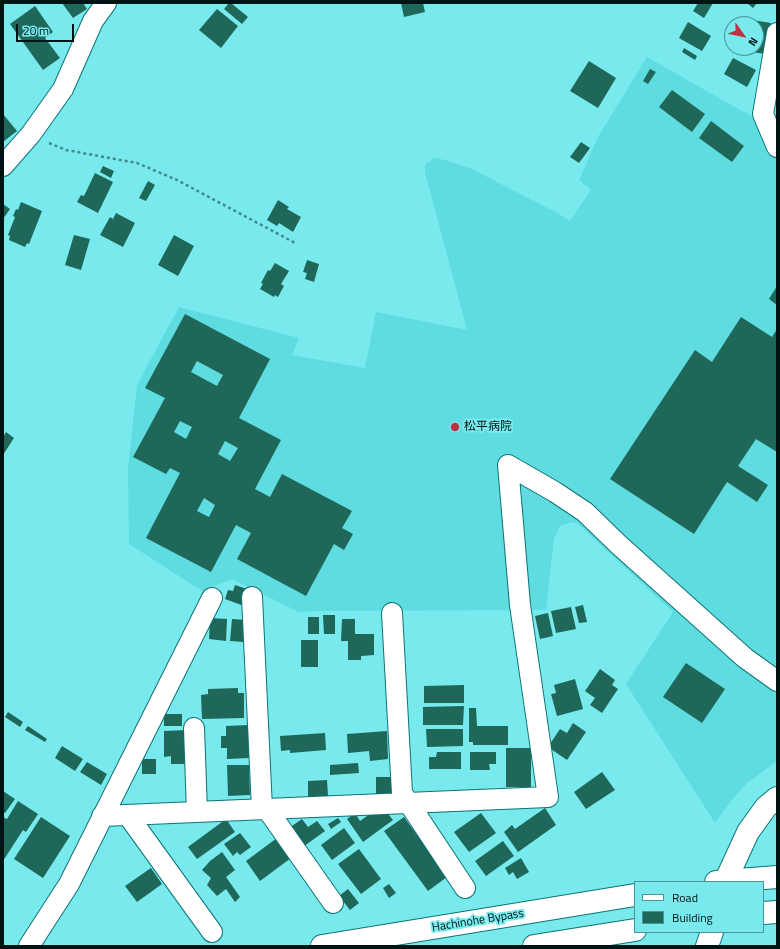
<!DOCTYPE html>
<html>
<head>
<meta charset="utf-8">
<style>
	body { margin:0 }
	#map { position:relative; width:780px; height:949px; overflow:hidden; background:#78eaed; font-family:"Titillium Web",sans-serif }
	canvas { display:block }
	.frame { position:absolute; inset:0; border:4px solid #001313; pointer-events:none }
	.legend { position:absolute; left:634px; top:881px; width:130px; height:52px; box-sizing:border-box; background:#78eaed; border:1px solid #489496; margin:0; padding:5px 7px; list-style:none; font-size:12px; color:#001313 }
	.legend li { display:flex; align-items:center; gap:8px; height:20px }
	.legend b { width:20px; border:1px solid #489496 }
	.north { position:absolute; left:724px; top:16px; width:40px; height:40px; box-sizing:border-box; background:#78eaed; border:1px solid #489496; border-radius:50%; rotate:123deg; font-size:11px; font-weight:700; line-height:16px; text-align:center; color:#001313 }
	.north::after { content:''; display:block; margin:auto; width:14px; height:18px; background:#c03045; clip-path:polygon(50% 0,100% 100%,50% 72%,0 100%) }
	.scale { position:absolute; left:16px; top:24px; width:58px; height:18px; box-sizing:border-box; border:2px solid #001313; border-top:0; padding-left:5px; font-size:12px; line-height:14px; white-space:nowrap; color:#001313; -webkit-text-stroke:3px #78eaed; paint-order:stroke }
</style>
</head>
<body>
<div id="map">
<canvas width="780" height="949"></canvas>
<div class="frame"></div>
<ul class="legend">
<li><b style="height:5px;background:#fff"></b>Road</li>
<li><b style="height:11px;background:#1f6759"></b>Building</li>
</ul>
<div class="north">N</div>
<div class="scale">20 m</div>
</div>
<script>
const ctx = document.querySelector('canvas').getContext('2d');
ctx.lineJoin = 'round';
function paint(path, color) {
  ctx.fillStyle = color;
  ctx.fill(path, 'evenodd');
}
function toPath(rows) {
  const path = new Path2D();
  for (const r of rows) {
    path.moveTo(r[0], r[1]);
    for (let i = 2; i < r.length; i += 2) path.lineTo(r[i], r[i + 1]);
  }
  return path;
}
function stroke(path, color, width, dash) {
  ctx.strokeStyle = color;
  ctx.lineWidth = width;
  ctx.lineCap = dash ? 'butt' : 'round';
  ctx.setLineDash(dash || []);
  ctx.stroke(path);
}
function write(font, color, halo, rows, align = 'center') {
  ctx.font = font + ' "Titillium Web","Noto Sans JP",sans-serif';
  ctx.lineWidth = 4;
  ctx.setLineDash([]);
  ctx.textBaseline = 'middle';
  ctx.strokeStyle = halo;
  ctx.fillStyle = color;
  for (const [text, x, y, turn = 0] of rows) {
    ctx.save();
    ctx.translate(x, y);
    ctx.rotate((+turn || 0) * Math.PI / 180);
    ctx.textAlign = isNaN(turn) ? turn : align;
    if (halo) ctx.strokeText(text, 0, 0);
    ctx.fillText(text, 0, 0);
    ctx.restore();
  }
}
paint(toPath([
	[647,57,740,110,755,117,763,139,777,159,777,761,747,783,730,802,715,823,626,684,673,612,578,524,572,522,560,526,554,539,546,610,319,611,299,612,232,579,202,591,129,544,128,469,137,385,179,307,299,338,292,355,365,368,376,312,467,330,425,172,425,165,434,158,445,160,472,169,559,214,570,221,591,190,579,180,598,137]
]), '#5edcdf');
paint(toPath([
	[62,3,83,3,87,9,73,18],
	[229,3,231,3,248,17,242,24,224,9],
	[401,3,423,3,425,12,404,17],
	[698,3,713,3,704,18,693,11],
	[747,3,757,3,753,8],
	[35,6,53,32,45,38,60,58,43,70,10,24],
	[217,9,238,26,221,48,199,30],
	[746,19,771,23,765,54,740,50,740,48,756,48,756,24,745,24],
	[688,22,711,36,702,51,679,38],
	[684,48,697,56,695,60,682,52],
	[733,58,756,70,747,87,724,74],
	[589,61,616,78,598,108,570,91],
	[650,69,656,72,648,84,643,81],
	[672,90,705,114,692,132,659,107],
	[3,114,17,131,3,142],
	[711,121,744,146,732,162,699,138],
	[581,142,590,148,579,163,570,157],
	[103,166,114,171,111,178,100,172],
	[95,173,113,182,98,213,77,202,81,195,84,196],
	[148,181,155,185,146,201,139,198],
	[278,200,289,207,287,209,301,217,293,232,279,223,277,226,267,220],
	[21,202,42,211,29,244,27,243,25,247,9,240,10,236,8,235,15,217,13,216,16,209,18,210],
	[3,204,10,209,3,219],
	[116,213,135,223,123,247,100,235,110,217,113,219],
	[74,235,90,239,81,270,65,265],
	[174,235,194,246,178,276,158,265],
	[307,260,319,264,314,282,305,279,307,273,303,272],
	[275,263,289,271,281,284,284,286,278,297,275,295,274,297,260,289,263,284,261,283,268,270,270,271],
	[777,286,777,305,769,299],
	[185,314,270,359,239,418,281,440,255,489,270,497,282,474,352,511,342,528,353,534,344,550,334,544,306,596,237,559,251,533,236,525,211,572,146,538,180,473,170,468,166,474,133,457,165,398,145,388],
	[197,361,223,375,217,386,191,372],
	[180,421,192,427,186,439,174,432],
	[225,441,238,448,230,461,218,454],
	[204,498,215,505,209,517,197,511],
	[741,317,772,337,777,329,777,452,756,439,738,466,768,485,757,502,727,482,694,534,610,479,695,350,712,362],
	[6,432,14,438,3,455,3,437],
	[235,585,250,590,244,606,225,599,228,590,233,591],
	[583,605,587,622,579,623,575,607],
	[571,607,576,629,556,633,551,611],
	[548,613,553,636,540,639,535,616],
	[323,615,335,615,335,634,324,634],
	[308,617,319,617,319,634,308,634],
	[210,618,227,619,226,641,209,639],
	[232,619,246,620,244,642,230,641],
	[342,619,355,619,355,634,374,634,374,655,361,656,361,660,348,660,348,641,341,641],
	[301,640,318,640,318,667,301,667],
	[686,663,725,689,702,723,663,697],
	[600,669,615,680,612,685,618,689,602,713,590,705,595,698,585,691],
	[575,679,583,709,557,716,551,694,556,693,554,685],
	[464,685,464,703,424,703,424,686],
	[238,688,238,693,244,693,244,718,202,719,201,695,208,694,208,689],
	[464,706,463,725,423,725,423,707],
	[469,708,476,708,477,726,508,726,508,745,473,745,473,742,469,742],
	[8,712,23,722,20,727,5,717],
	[164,714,182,714,182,726,164,726],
	[573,723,586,732,567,760,548,747,560,729,567,733],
	[248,725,249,758,227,759,227,748,221,748,221,736,226,736,226,726],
	[28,726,47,739,45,742,25,730],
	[426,729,463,729,463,746,427,747],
	[187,730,187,764,171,764,171,756,164,757,164,731],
	[387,731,388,759,370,761,369,751,348,753,347,734],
	[325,733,326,750,290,753,290,750,281,751,280,736],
	[62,746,83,759,75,771,55,758],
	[506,748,531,748,531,787,506,787],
	[437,752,461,752,461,769,429,769,429,757,436,757],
	[470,752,496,752,496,764,489,764,490,770,470,770],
	[142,759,156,759,156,774,142,774],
	[87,762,107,774,101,785,80,772],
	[358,763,359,773,330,775,330,765],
	[227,765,249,765,250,795,228,796],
	[602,772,615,790,586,809,574,792],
	[376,777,392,777,392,796,376,796],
	[327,780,328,796,308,797,308,781],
	[3,791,15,799,5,813,3,812],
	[18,801,38,814,26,832,23,830,3,861,3,817,7,819],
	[545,808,556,825,518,852,504,832,512,825,515,829],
	[385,810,393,820,363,842,347,819,355,813,360,821,374,811,378,815],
	[481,813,496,833,469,852,454,832],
	[41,817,70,836,43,878,14,859],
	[404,817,447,877,428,891,384,831],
	[338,818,341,822,331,829,328,824],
	[226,819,235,832,197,859,188,847],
	[302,819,308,827,317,821,325,831,303,847,289,828],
	[344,828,355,843,332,860,321,845],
	[240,833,251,847,240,855,237,852,233,856,224,844],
	[277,838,291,858,260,881,246,861],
	[503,841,514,856,486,876,475,861],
	[359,849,381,879,361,894,338,864],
	[222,852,235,870,226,877,240,897,235,902,226,889,217,896,207,885,211,878,202,870,210,861],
	[521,858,529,872,517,879,513,872,509,875,505,868],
	[151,868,162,884,137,902,125,886],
	[389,884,396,893,389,898,383,888],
	[348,889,359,903,350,910,339,896]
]), '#1f6759');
const street = toPath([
	[777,33,763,114,777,147],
	[3,166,31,134,63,89,93,21,106,3],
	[508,465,555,492,585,512,618,544,745,658,777,681],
	[252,597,262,809],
	[392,613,402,793,465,888],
	[194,728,197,812],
	[267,809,333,903],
	[129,815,132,821,212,932],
	[102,816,548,797,520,605,508,465],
	[29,946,69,884,212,598]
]);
const secondary = toPath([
	[725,882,748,832,766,807,777,798],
	[707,946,712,932]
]);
const highway = toPath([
	[716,882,726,881,777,877],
	[763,913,777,912],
	[322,946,635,895],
	[534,946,635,930]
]);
stroke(street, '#0d7376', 22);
stroke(secondary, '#0d7376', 24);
stroke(highway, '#0d7376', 24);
stroke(toPath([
	[49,143,66,150,137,163,177,180,297,244]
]), '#42898b', 2.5, [3, 3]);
stroke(street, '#fff', 20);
stroke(secondary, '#fff', 22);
stroke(highway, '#fff', 22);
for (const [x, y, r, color] of [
	[455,427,5,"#c03045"]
]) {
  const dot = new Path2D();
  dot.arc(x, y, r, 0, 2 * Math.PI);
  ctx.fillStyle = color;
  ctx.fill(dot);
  stroke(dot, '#78eaed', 1.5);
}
write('12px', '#001313', '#78eaed', [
	["松平病院",464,427]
], 'left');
write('12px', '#001313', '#78eaed', [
	["Hachinohe Bypass",478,921,-9]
]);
</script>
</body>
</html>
